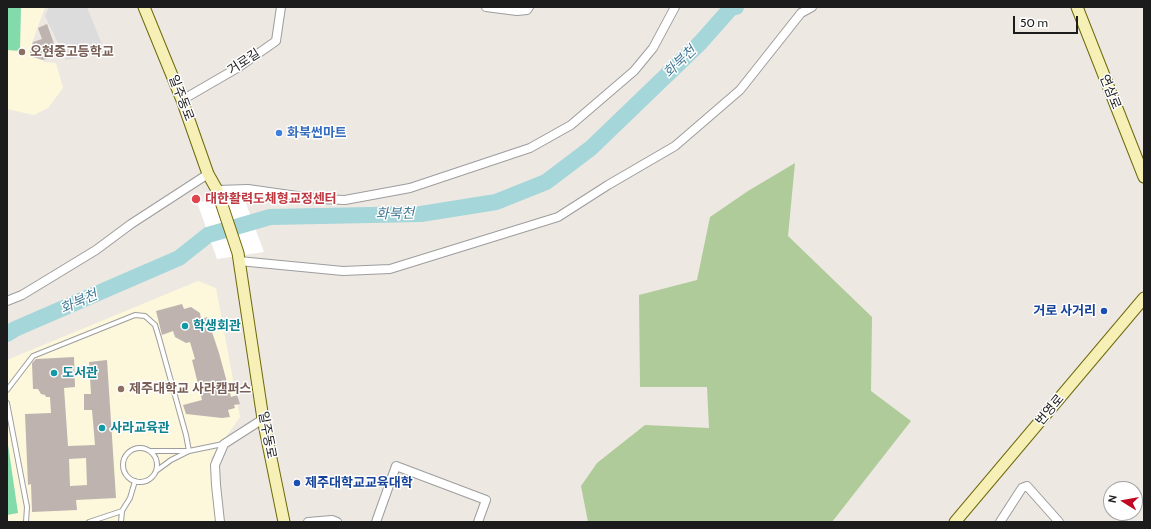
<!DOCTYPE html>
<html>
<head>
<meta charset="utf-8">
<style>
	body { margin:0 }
	#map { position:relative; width:1151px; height:529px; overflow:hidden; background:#ede8e2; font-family:Cabin,sans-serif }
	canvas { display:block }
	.frame { position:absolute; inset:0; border:8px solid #1c1c1c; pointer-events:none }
	.north { position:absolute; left:1103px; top:481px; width:40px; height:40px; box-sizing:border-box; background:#fff; border:1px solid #a4a4a4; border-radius:50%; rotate:281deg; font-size:11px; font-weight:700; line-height:16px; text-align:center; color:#1c1c1c }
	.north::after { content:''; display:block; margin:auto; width:14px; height:18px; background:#c00825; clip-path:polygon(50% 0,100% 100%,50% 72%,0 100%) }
	.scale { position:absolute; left:1013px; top:16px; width:65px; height:18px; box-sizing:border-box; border:2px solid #1c1c1c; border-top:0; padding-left:5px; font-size:12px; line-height:14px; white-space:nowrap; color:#1c1c1c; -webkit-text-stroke:3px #fff; paint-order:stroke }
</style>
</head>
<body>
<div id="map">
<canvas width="1151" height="529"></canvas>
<div class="frame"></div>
<div class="north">N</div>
<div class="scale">50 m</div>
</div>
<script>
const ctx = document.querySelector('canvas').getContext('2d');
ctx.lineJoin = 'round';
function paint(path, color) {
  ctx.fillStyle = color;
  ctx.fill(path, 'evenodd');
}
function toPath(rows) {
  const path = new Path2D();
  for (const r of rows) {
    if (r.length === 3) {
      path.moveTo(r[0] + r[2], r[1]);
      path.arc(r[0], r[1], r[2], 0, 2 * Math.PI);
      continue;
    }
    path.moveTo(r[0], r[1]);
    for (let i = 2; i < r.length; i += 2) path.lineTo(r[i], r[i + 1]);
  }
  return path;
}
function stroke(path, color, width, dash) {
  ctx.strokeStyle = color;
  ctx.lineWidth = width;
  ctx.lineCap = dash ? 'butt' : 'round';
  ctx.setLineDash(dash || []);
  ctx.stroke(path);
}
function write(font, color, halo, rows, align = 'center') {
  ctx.font = font + ' Cabin,"Noto Sans KR",sans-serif';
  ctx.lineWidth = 3;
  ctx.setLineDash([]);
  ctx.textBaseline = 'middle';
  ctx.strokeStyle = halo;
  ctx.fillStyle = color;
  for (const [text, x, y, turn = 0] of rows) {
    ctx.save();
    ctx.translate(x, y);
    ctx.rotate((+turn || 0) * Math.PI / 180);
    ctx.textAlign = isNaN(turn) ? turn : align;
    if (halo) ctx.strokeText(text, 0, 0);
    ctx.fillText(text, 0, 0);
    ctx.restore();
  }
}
paint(toPath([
	[7,7,45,7,32,43,44,62,56,63,63,88,48,108,34,115,7,109],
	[198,281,216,288,240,417,211,458,216,522,7,522,7,360]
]), '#fdf8db');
paint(toPath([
	[795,163,788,236,872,317,871,391,911,421,832,522,588,522,581,486,597,463,645,425,709,428,707,387,640,387,639,295,697,280,710,217,748,191]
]), '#afcb99');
paint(toPath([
	[7,7,21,7,20,51,7,50],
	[7,438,18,513,7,515]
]), '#83daab');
paint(toPath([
	[49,7,87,7,105,52,66,60,45,16]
]), '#dcdcdc');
paint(toPath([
	[244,198,264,252,217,259,197,202]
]), '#fff');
stroke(toPath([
	[7,334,15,329,179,258,208,235,270,217,421,214,496,202,546,182,591,148,700,43,731,8,736,7]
]), '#a4d6da', 16);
paint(toPath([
	[47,24,58,55,43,60,29,56,33,42,42,39,38,28],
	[182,304,184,309,191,307,200,313,201,319,207,317,219,353,231,397,237,395,240,404,234,405,235,408,228,410,230,417,222,418,186,414,183,405,202,400,192,360,195,359,190,342,186,343,175,337,173,331,162,335,156,311],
	[74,357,75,387,64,388,68,446,95,445,92,410,84,410,84,394,91,394,89,362,107,360,116,498,76,500,77,510,32,512,31,484,28,485,25,414,51,413,50,397,46,397,45,395,41,394,38,389,33,389,32,363,36,359],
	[86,458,87,485,70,486,69,459]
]), '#beb3af');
const lane = toPath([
	[7,390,33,356,135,315,145,316,155,325,159,338,186,435,189,451],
	[7,403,27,507,26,522],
	[140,465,17],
	[150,451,189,451,223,444],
	[156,471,171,460,189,451],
	[89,522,122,511,130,498,135,481],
	[121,522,122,511]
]);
const street = toPath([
	[486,7,517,11,527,10,529,7],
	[182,100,239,67,276,41,281,7],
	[217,190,248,189,318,199,345,200,410,188,530,148,571,125,634,71,653,48,675,7],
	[239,261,343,271,390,269,558,217,608,185,675,146,740,90,801,13,812,7],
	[7,301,22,295,96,250,131,224,208,174],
	[220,522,216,485,215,465,224,444,263,419],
	[308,522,332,520,337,522],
	[376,522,396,466,486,500,478,522],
	[1000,522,1022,488,1027,486,1059,522]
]);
const secondary = toPath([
	[144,7,182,100,208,174,217,190,238,253,263,419,284,522],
	[1077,7,1144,177],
	[955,522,1144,298]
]);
stroke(lane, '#9d9d9d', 6);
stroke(street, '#9d9d9d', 10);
stroke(secondary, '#6e6909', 13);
stroke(lane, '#fff', 4);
stroke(street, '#fff', 8);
stroke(secondary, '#f6f0b7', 11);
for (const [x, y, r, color] of [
	[22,52,4,"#8d6e63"],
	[279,133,4,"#3f7fe0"],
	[196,199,5,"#e0444e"],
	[1104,311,4,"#1a4fb4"],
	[185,326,4,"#0f9aa8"],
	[54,373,4,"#0f9aa8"],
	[121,389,4,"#8d6e63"],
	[102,428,4,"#0f9aa8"],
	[297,483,4,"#1a4fb4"]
]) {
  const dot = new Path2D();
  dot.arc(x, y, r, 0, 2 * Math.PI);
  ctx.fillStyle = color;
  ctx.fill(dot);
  stroke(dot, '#fff', 1.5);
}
write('bold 13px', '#785e54', '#fff', [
	["오현중고등학교",30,52],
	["제주대학교 사라캠퍼스",129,389]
], 'left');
write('13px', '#1c1c1c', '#fff', [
	["거로길",244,62,-33],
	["연삼로",1110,92,68],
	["일주동로",181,98,69],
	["번영로",1050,410,-50],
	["일주동로",267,435,79]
]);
write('bold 13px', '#366cbe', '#fff', [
	["화북썬마트",287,133]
], 'left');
write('bold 13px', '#be3a42', '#fff', [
	["대한활력도체형교정센터",205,199]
], 'left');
write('bold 13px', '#164399', '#fff', [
	["거로 사거리",1096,311],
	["제주대학교교육대학",305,483,"left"]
], 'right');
write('bold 13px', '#0d838f', '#fff', [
	["학생회관",193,326],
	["도서관",62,373],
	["사라교육관",110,428]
], 'left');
write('italic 14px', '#477c98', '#fff', [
	["화북천",680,62,-44],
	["화북천",395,214,-1],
	["화북천",79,302,-24]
]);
</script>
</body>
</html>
